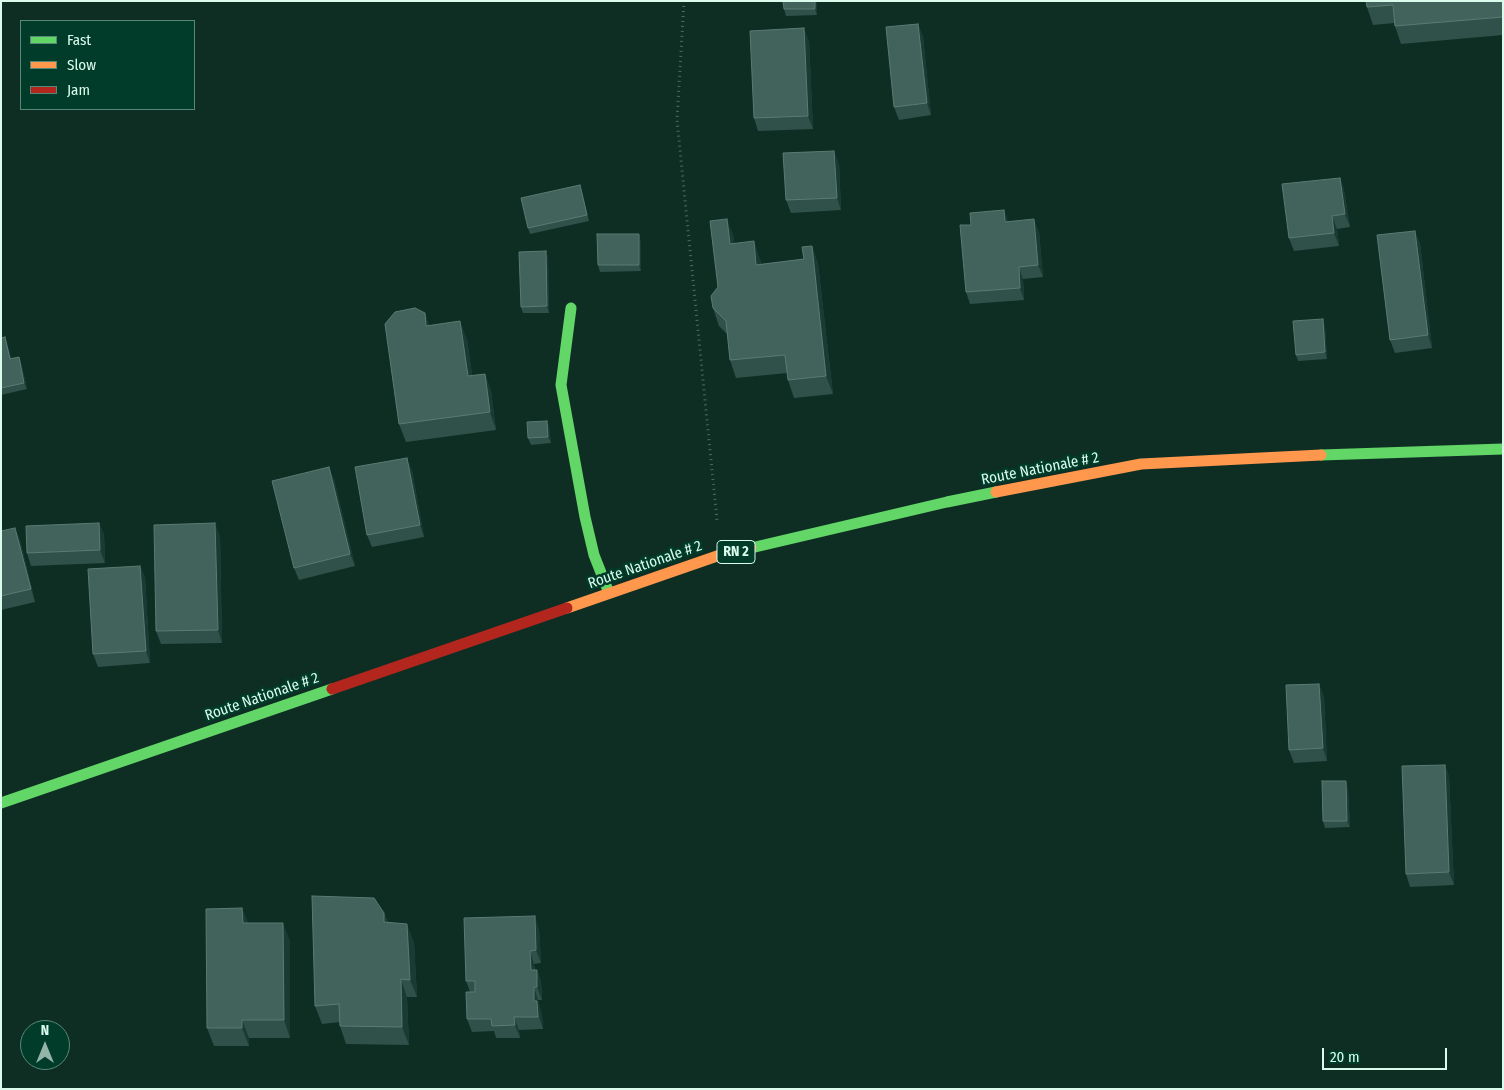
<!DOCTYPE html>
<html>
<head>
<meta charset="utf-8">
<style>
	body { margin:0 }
	#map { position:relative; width:1504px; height:1090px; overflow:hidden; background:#0e2e24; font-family:"Fira Sans Condensed",sans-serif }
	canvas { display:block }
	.frame { position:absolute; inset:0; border:2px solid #dbfced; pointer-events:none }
	.legend { position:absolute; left:20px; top:20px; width:175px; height:90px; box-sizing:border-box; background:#013b29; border:1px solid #588877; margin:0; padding:6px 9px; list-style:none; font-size:15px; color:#dbfced }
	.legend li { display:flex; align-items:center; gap:10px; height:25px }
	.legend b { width:25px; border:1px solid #588877 }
	.north { position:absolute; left:20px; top:1020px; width:50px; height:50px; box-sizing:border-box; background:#013b29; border:1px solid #588877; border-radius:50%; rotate:0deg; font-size:14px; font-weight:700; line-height:20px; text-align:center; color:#dbfced }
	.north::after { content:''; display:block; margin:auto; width:18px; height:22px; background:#93b4a7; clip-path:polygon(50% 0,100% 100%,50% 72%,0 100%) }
	.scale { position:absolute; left:1322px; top:1048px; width:125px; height:22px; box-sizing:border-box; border:2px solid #dbfced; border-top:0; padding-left:6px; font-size:15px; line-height:18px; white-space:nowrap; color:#dbfced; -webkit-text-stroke:4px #013b29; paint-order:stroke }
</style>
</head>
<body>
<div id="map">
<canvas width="1504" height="1090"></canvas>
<div class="frame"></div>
<ul class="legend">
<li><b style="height:6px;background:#63d668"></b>Fast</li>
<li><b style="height:6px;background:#ff974d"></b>Slow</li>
<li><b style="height:6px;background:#b3261e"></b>Jam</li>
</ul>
<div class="north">N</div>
<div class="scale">20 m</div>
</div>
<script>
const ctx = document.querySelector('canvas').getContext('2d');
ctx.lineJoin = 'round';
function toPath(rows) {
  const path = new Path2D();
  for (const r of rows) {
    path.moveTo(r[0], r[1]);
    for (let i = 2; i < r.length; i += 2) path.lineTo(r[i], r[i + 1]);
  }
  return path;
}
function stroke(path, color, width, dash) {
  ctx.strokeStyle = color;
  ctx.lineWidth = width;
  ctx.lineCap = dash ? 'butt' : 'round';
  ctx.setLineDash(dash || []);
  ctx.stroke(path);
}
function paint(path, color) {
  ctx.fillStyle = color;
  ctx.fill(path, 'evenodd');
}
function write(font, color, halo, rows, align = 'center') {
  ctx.font = font + ' "Fira Sans Condensed",sans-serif';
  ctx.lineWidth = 5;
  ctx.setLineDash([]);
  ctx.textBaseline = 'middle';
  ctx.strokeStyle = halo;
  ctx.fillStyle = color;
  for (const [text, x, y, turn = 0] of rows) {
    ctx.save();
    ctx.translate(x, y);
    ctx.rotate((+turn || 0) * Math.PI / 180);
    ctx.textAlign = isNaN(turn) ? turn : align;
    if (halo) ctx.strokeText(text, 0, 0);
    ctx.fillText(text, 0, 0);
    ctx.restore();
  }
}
stroke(toPath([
	[684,1,677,120,717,520]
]), '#536860', 3, [1, 4]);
stroke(toPath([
	[571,308,561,385,585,517,594,555,609,593],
	[1321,455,1503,449],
	[751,548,947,502,996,492],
	[1,803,332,689]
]), '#63d668', 11);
stroke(toPath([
	[996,492,1141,464,1321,455],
	[567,608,720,555,751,548]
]), '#ff974d', 11);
stroke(toPath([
	[332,689,567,608]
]), '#b3261e', 11);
paint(toPath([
	[817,1,817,15,786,16,784,9],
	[1366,1,1503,1,1503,35,1401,44,1394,23,1373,25,1367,7],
	[918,24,923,37,931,115,899,120,894,107],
	[809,41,813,129,758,131,754,118],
	[839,163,841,210,791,213,786,200],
	[1340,178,1344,190,1350,227,1337,229,1339,246,1294,251,1289,238],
	[582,192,589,221,530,234,528,228],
	[1004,210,1008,222,1039,232,1043,277,1023,279,1024,300,970,304,966,292,971,225],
	[734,237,734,244,760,259,761,264,804,259,812,246,818,264,833,394,794,398,788,380,787,373,736,378,730,360,727,334,719,326,713,308,718,287],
	[641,241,641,271,600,272,598,265],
	[1420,243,1432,348,1395,353,1390,340],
	[546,251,548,258,549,313,523,313,521,307],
	[425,313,429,325,467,339,472,376,485,374,491,391,496,430,406,442,399,424],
	[1325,326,1327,359,1298,361,1296,355],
	[5,337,11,358,19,357,21,363,27,389,1,395,1,338],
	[547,421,549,427,551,443,531,445,528,438],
	[412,470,424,537,372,547,367,535],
	[334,479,355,566,299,580,294,568],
	[99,523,104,535,105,563,31,566,27,553],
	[1,531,20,540,35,602,1,610],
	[220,536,222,643,161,644,156,631],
	[140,566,145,578,150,663,98,667,93,654],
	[1319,684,1324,697,1327,761,1294,763,1289,750],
	[1445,765,1449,777,1454,885,1410,887,1406,874],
	[1348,788,1350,827,1325,828,1323,821],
	[242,908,248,923,290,941,290,1038,249,1038,249,1046,214,1046,207,1028],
	[384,913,388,922,414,942,417,997,407,997,409,1045,346,1044,340,1026,340,1022,322,1024,315,1006],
	[539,929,541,963,534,964,535,970,537,970,541,982,542,1000,538,1000,538,1003,542,1014,543,1029,519,1030,520,1038,496,1038,494,1031,472,1032,467,1019,470,992,466,981]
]), '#2f5149');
paint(toPath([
	[815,1,817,1,817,15,815,9],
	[918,24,923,37,931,115,927,103],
	[804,28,809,41,813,129,808,116],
	[834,151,839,163,841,210,837,198],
	[1340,178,1344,190,1350,227,1345,214],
	[1004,210,1009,223,1005,222],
	[1332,216,1337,229,1339,246,1334,233],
	[727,219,734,237,736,262,730,244],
	[1034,219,1039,232,1043,277,1038,265],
	[1415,231,1420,243,1432,348,1428,335],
	[639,234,641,241,641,271,639,265],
	[754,241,760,259,763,283,756,265],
	[812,246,818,264,833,394,826,376],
	[546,251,548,258,549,313,547,306],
	[1019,267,1023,279,1024,300,1020,288],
	[425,313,431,331,426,326],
	[1323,319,1325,326,1327,359,1325,352],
	[460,321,467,339,475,394,468,376],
	[5,337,7,344,12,365,10,359],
	[19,357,21,363,27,389,24,383],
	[485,374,491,391,496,430,490,412],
	[547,421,549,427,551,443,548,437],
	[407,458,412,470,424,537,420,525],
	[329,467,334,479,355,566,350,554],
	[99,523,104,535,105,563,100,550],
	[215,523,220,536,222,643,218,630],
	[15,528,20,540,35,602,31,589],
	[140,566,145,578,150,663,146,651],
	[1319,684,1324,697,1327,761,1323,748],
	[1445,765,1449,777,1454,885,1449,872],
	[1346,781,1348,788,1350,827,1347,821],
	[242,908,249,926,243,923],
	[384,913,391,931,384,922],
	[535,916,539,929,541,963,536,950],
	[283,923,290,941,290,1038,284,1020],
	[407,924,414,942,417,997,410,980],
	[530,951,534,964,535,982,531,970],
	[537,970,541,982,542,1000,537,987],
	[401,979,407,997,409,1045,402,1027],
	[534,987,542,1014,543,1029,534,1001],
	[514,1017,519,1030,520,1038,515,1025],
	[242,1020,249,1038,249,1046,242,1028]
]), '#1a3b33');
const building = toPath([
	[783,1,815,1,815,9,784,9,783,1],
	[1366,1,1503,1,1503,17,1395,26,1393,5,1367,7,1366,1],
	[918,24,927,103,894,107,886,27,918,24],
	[804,28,808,116,754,118,750,31,804,28],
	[834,151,837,198,786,200,783,153,834,151],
	[1340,178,1345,214,1332,216,1334,233,1289,238,1282,184,1340,178],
	[580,185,587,215,528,228,521,198,580,185],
	[1004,210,1005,222,1034,219,1038,265,1019,267,1020,288,966,292,960,225,971,225,970,213,1004,210],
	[727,219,730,244,754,241,756,265,804,259,802,247,812,246,826,376,788,380,785,355,730,360,726,321,713,308,711,296,718,287,710,221,727,219],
	[1415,231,1428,335,1390,340,1377,235,1415,231],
	[597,234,639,234,639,265,598,265,597,234],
	[546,251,547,306,521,307,519,252,546,251],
	[415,308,425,313,426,326,460,321,468,376,485,374,490,412,399,424,385,324,395,312,415,308],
	[1323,319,1325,352,1296,355,1293,321,1323,319],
	[5,337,10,359,19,357,24,383,1,388,1,338,5,337],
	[547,421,548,437,528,438,527,422,547,421],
	[407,458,420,525,367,535,355,467,407,458],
	[329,467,350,554,294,568,272,481,329,467],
	[99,523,100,550,27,553,26,526,99,523],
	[215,523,218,630,156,631,154,525,215,523],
	[15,528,31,589,1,596,1,531,15,528],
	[140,566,146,651,93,654,88,569,140,566],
	[1319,684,1323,748,1289,750,1286,685,1319,684],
	[1445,765,1449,872,1406,874,1402,766,1445,765],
	[1322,781,1346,781,1347,821,1323,821,1322,781],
	[312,896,374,898,384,913,384,922,407,924,410,980,401,979,402,1027,340,1026,339,1004,315,1006,312,896],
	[242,908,243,923,283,923,284,1020,242,1020,242,1028,207,1028,206,909,242,908],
	[535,916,536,950,530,951,531,970,537,970,537,987,534,987,534,1001,537,1001,538,1017,514,1017,515,1025,492,1026,491,1019,467,1019,466,992,475,992,475,981,466,981,464,918,535,916]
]);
paint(building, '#41635b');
stroke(building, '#5a7b72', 1);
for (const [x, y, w] of [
	[736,552,38]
]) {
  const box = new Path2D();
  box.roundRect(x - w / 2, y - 11.5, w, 23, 4);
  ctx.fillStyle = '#013b29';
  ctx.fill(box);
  stroke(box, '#dbfced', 1);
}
write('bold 14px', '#dbfced', null, [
	["RN 2",736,552]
]);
write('15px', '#dbfced', '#013b29', [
	["Route Nationale # 2",1040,469,-11],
	["Route Nationale # 2",645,565,-19],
	["Route Nationale # 2",262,697,-19]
]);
</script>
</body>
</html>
